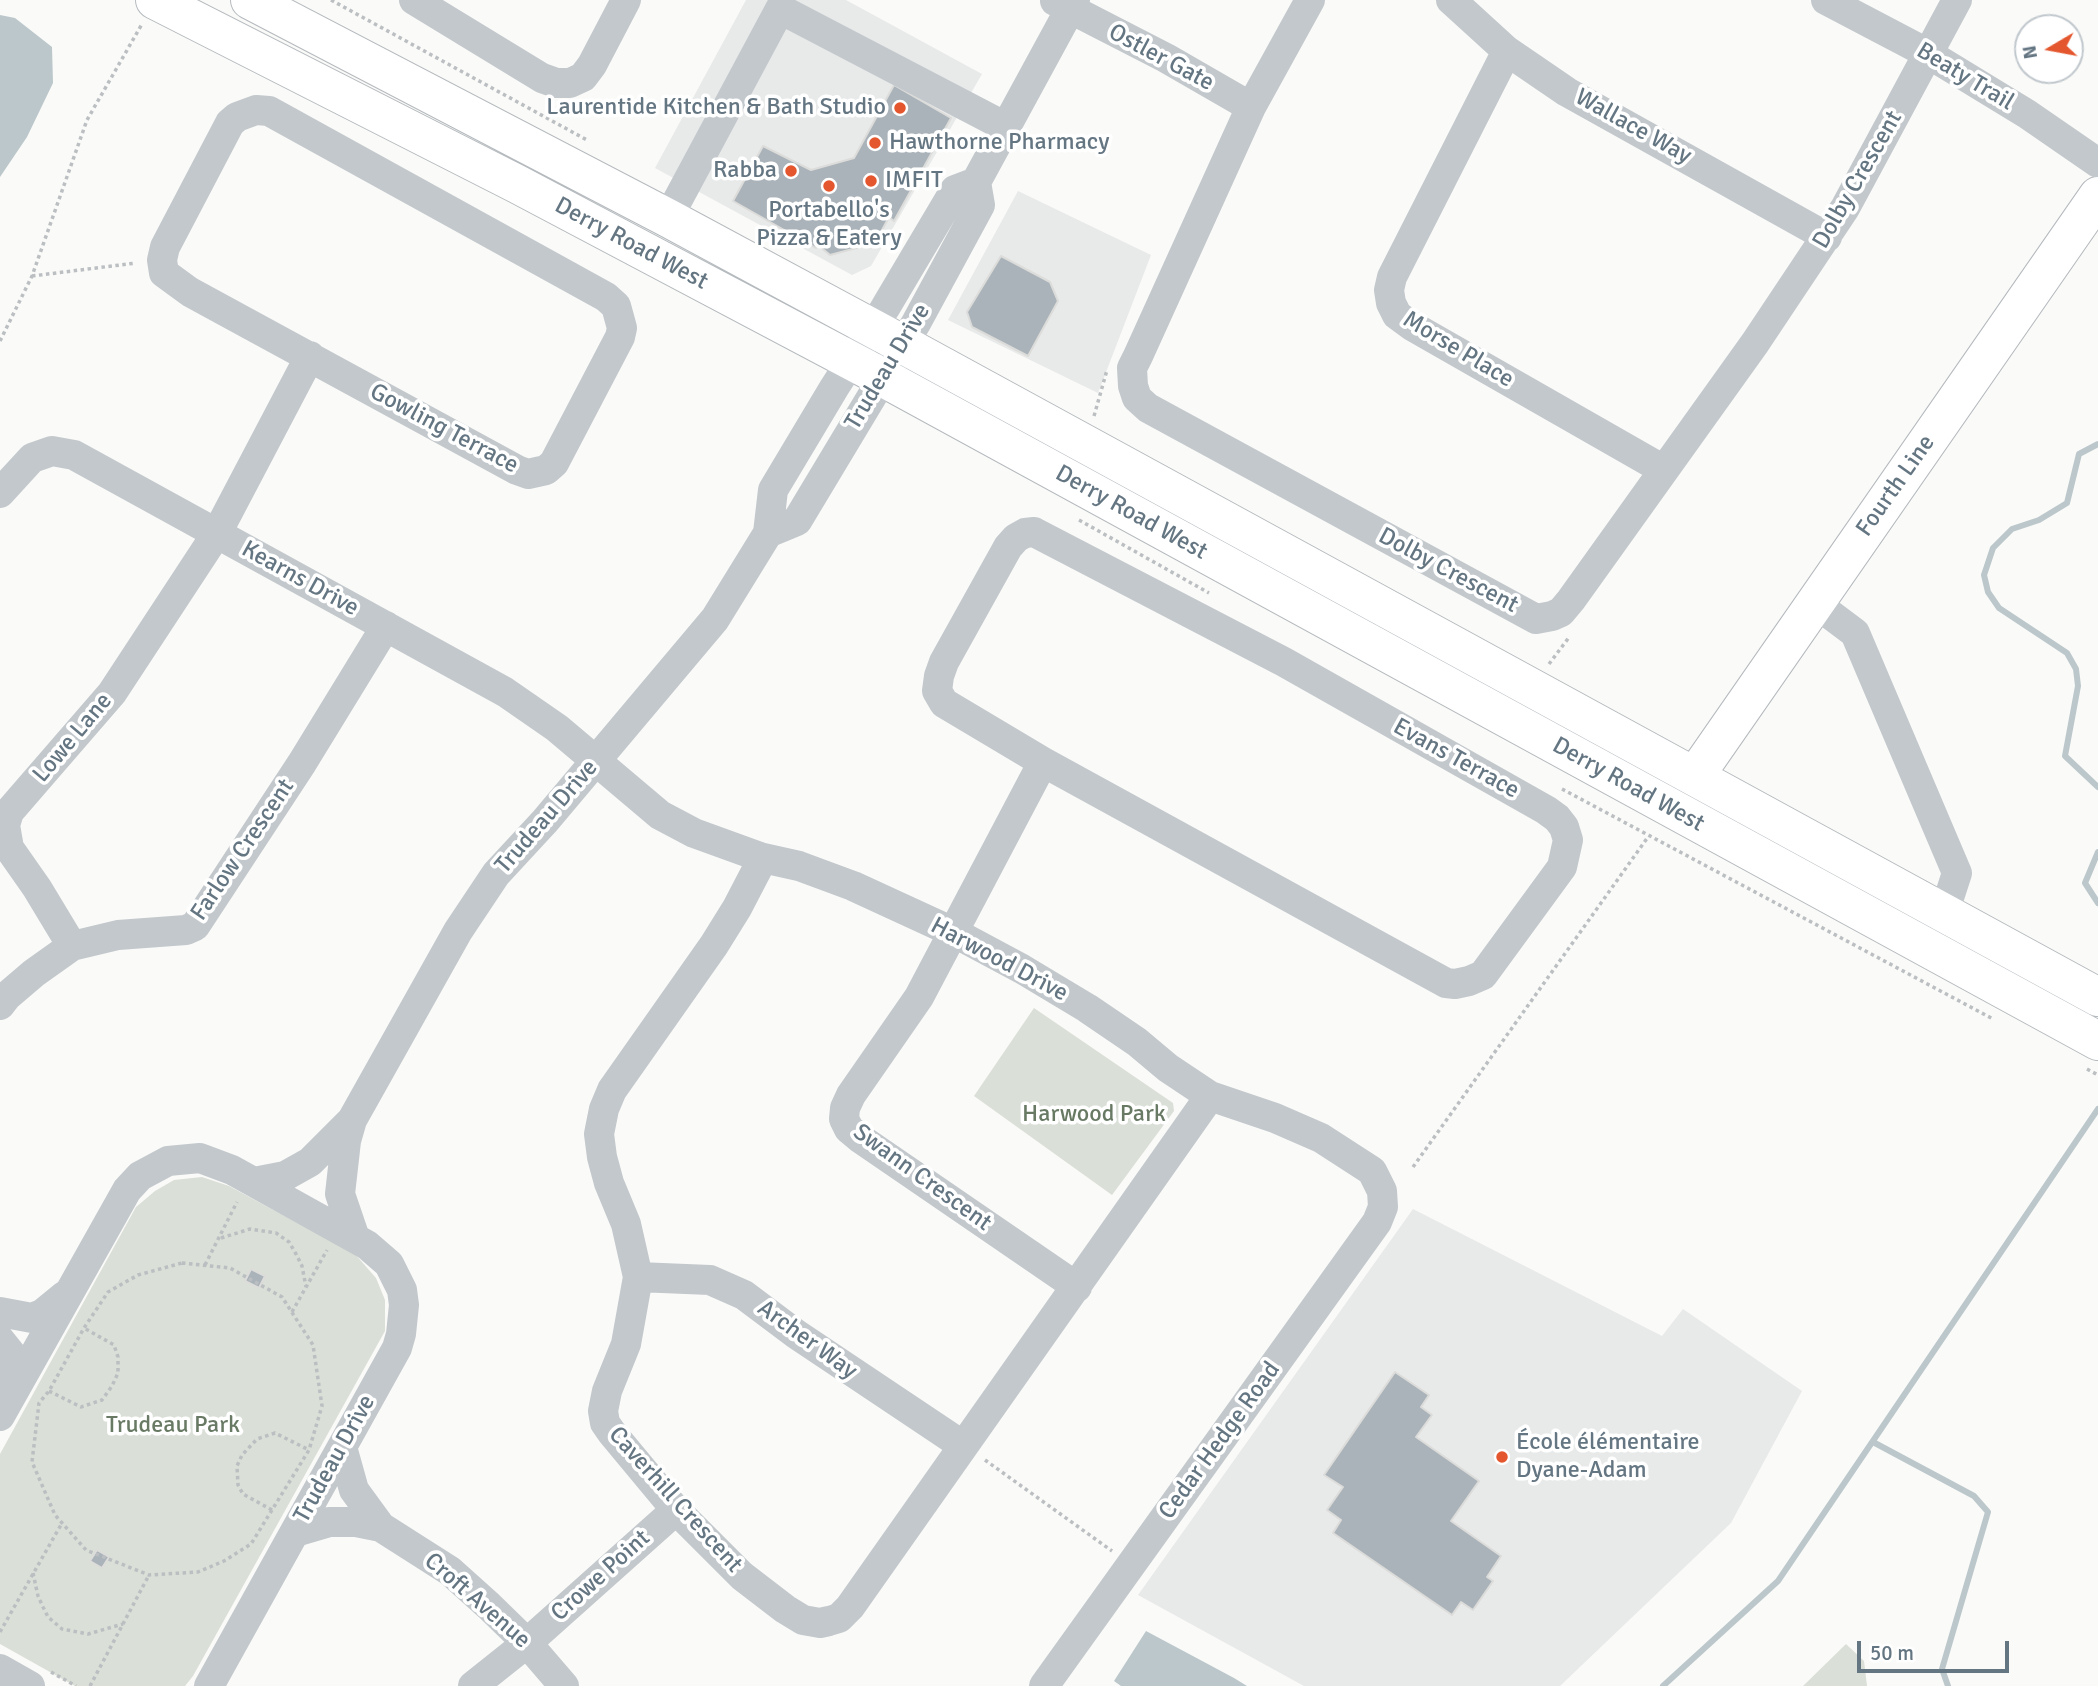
<!DOCTYPE html>
<html>
<head>
<meta charset="utf-8">
<style>
	body { margin:0 }
	#map { position:relative; width:2098px; height:1686px; overflow:hidden; background:#fafaf8; font-family:Signika,sans-serif }
	canvas { display:block }
	.north { position:absolute; left:2014px; top:14px; width:70px; height:70px; box-sizing:border-box; background:#fff; border:2px solid #c1c8cd; border-radius:50%; rotate:260deg; font-size:19px; font-weight:700; line-height:28px; text-align:center; color:#657683 }
	.north::after { content:''; display:block; margin:auto; width:24px; height:32px; background:#e4572e; clip-path:polygon(50% 0,100% 100%,50% 72%,0 100%) }
	.scale { position:absolute; left:1857px; top:1641px; width:152px; height:32px; box-sizing:border-box; border:4px solid #657683; border-top:0; padding-left:9px; font-size:21px; line-height:24px; white-space:nowrap; color:#657683; -webkit-text-stroke:5px #fff; paint-order:stroke }
</style>
</head>
<body>
<div id="map">
<canvas width="2098" height="1686"></canvas>
<div class="north">N</div>
<div class="scale">50 m</div>
</div>
<script>
const ctx = document.querySelector('canvas').getContext('2d');
ctx.lineJoin = 'round';
function paint(path, color) {
  ctx.fillStyle = color;
  ctx.fill(path, 'evenodd');
}
function toPath(rows) {
  const path = new Path2D();
  for (const r of rows) {
    path.moveTo(r[0], r[1]);
    for (let i = 2; i < r.length; i += 2) path.lineTo(r[i], r[i + 1]);
  }
  return path;
}
function stroke(path, color, width, dash) {
  ctx.strokeStyle = color;
  ctx.lineWidth = width;
  ctx.lineCap = dash ? 'butt' : 'round';
  ctx.setLineDash(dash || []);
  ctx.stroke(path);
}
function write(font, color, halo, rows, align = 'center') {
  ctx.font = font + ' Signika,sans-serif';
  ctx.lineWidth = 7;
  ctx.setLineDash([]);
  ctx.textBaseline = 'middle';
  ctx.strokeStyle = halo;
  ctx.fillStyle = color;
  for (const [text, x, y, turn = 0] of rows) {
    ctx.save();
    ctx.translate(x, y);
    ctx.rotate((+turn || 0) * Math.PI / 180);
    ctx.textAlign = isNaN(turn) ? turn : align;
    if (halo) ctx.strokeText(text, 0, 0);
    ctx.fillText(text, 0, 0);
    ctx.restore();
  }
}
paint(toPath([
	[746,0,846,0,982,74,871,266,852,275,655,168],
	[1018,191,1151,255,1098,393,948,320],
	[1413,1209,1662,1336,1683,1309,1802,1391,1731,1523,1560,1686,1304,1686,1138,1595]
]), '#e8e9e9');
paint(toPath([
	[1034,1008,1173,1103,1174,1111,1112,1195,974,1096],
	[202,1177,229,1186,355,1254,376,1278,385,1300,385,1331,193,1676,185,1686,75,1686,0,1644,0,1454,136,1207,155,1191,174,1180],
	[1846,1644,1864,1661,1867,1686,1803,1686]
]), '#dadfd7');
paint(toPath([
	[0,15,15,18,52,47,53,83,27,137,0,177],
	[1146,1631,1234,1678,1247,1686,1121,1686,1114,1681]
]), '#bbc7cb');
stroke(toPath([
	[2098,444,2079,454,2067,503,2039,520,2012,529,1993,548,1984,575,1988,592,1999,608,2067,653,2076,669,2078,686,2065,756,2098,787],
	[2098,852,2085,883,2098,903],
	[1873,1442,1974,1496,1988,1512,1942,1669,1948,1686],
	[1663,1686,1778,1581,2098,1109]
]), '#bbc7cb', 6);
const building = toPath([
	[894,85,951,118,894,221,889,217,875,243,830,255,818,245,816,248,733,201,763,146,811,170,854,158,894,85],
	[1001,256,1050,282,1058,301,1028,356,972,327,967,312,1001,256],
	[251,1269,265,1276,259,1288,245,1281,251,1269],
	[1395,1372,1429,1395,1421,1407,1432,1415,1416,1437,1479,1481,1451,1521,1501,1556,1487,1577,1493,1581,1473,1610,1461,1602,1452,1615,1333,1533,1341,1520,1327,1510,1343,1487,1324,1475,1395,1372],
	[97,1550,109,1557,102,1568,90,1561,97,1550]
]);
paint(building, '#aab3b9');
stroke(building, '#dcdcda', 2);
const major = toPath([
	[155,0,517,184,882,377,2098,1041],
	[250,0,668,218,902,344,2098,997],
	[1695,776,2098,196]
]);
stroke(major, '#b5babe', 40);
stroke(toPath([
	[331,0,587,140],
	[32,276,136,263],
	[0,341,32,276,87,120,142,24],
	[1094,416,1107,370],
	[1079,520,1209,593],
	[1549,664,1570,636],
	[1562,789,1993,1019],
	[2087,1069,2098,1075],
	[1413,1167,1648,837],
	[221,1238,250,1229,276,1233,289,1242,296,1254,302,1266,306,1287],
	[182,1263,230,1268,282,1297,313,1345,322,1406,309,1450,251,1544,224,1561,198,1572,149,1575,86,1550,55,1515,32,1462,39,1403,49,1391,84,1328,108,1292,138,1275,182,1263],
	[205,1265,237,1202],
	[292,1312,327,1250],
	[49,1391,81,1407,102,1400,112,1386,118,1373,118,1357,114,1345,84,1328],
	[985,1460,1112,1551],
	[272,1510,243,1494,238,1485,237,1466,242,1455,257,1439,275,1433,309,1450],
	[33,1573,38,1596,43,1607,48,1617,62,1629,88,1634,123,1624],
	[0,1632,62,1523],
	[51,1672,76,1686],
	[90,1686,149,1575]
]), '#bbbfc2', 3.5, [3.5, 3.5]);
stroke(toPath([
	[414,0,542,78,556,83,570,83,583,77,592,65,626,0],
	[1310,0,1251,107,1138,356,1132,368,1133,386,1137,398,1148,408,1536,619,1552,616,1561,612,1571,600,1755,343,1845,208,1957,0],
	[1451,0,1507,51,1567,92,1827,237],
	[1826,0,1927,53,2027,114,2098,163],
	[1055,1,1166,58,1251,107],
	[1507,51,1392,277,1389,290,1391,303,1397,315,1412,326,1664,470],
	[256,110,269,111,606,297,616,306,622,328,620,337,554,463,546,470,528,474,517,470,190,292,164,273,162,260,165,247,230,123,237,117,256,110],
	[668,218,780,9,1006,127],
	[0,493,32,458,52,451,74,455,505,692,557,728,660,815,694,833,763,858,799,866,853,886,953,932,1022,969,1087,1008,1137,1042,1168,1068,1210,1096,1275,1118,1321,1138,1372,1171,1382,1191,1383,1207,1377,1222,1044,1686],
	[1034,532,1284,662,1546,810,1557,818,1564,827,1568,840,1562,867,1483,975,1469,981,1455,984,1446,983,1043,762,944,703,937,691,939,676,944,662,1008,547,1016,538,1025,533,1034,532],
	[768,533,797,521,916,323,980,205,976,182,1075,0],
	[1815,603,1855,633,1957,873,1944,913],
	[1043,762,919,997,851,1095,845,1108,844,1119,849,1129,861,1139,1077,1287],
	[763,858,737,908,714,945,612,1090,604,1109,599,1134,602,1157,609,1183,626,1224,638,1277,626,1344,607,1391,603,1411,605,1423,612,1433,676,1510,742,1576,785,1609,803,1620,820,1623,829,1621,839,1618,850,1607,1210,1096],
	[72,946,37,888,9,848,5,825,9,812,112,693,217,533,310,356],
	[0,1005,7,996,34,973,72,946,118,935,186,930,195,926,302,763,386,626],
	[254,1182,285,1176,310,1162,351,1121],
	[355,1238,340,1194,346,1141,352,1120,458,931,496,874,545,821,715,619,768,533,773,490,834,388,885,308,955,190,976,182],
	[638,1277,710,1280,744,1295,796,1334,962,1445],
	[0,1312,32,1318,42,1314,64,1296],
	[0,1340,12,1355,14,1391],
	[0,1416,127,1190,140,1176,168,1161,200,1158,232,1170,367,1245,389,1264,402,1290,404,1305,401,1334,397,1348,209,1686],
	[342,1447,354,1490,381,1527],
	[295,1532,329,1522,356,1522,381,1527,450,1571,489,1606,527,1643,564,1686],
	[0,1669,30,1686],
	[473,1686,527,1643,676,1510]
]), '#c3c8cc', 30);
stroke(major, '#fff', 38);
for (const [x, y, r, color] of [
	[900,108,7,"#e4572e"],
	[875,143,7,"#e4572e"],
	[791,171,7,"#e4572e"],
	[871,181,7,"#e4572e"],
	[829,186,7,"#e4572e"],
	[1502,1457,7,"#e4572e"]
]) {
  const dot = new Path2D();
  dot.arc(x, y, r, 0, 2 * Math.PI);
  ctx.fillStyle = color;
  ctx.fill(dot);
  stroke(dot, '#fff', 2.5);
}
write('24px', '#657683', '#fff', [
	["Ostler Gate",1161,58,28],
	["Beaty Trail",1965,77,31],
	["Wallace Way",1633,127,29],
	["Dolby Crescent",1858,180,-60],
	["Derry Road West",631,244,28],
	["Morse Place",1458,350,31],
	["Trudeau Drive",888,367,-59],
	["Gowling Terrace",444,429,28],
	["Fourth Line",1896,486,-55],
	["Derry Road West",1131,513,29],
	["Dolby Crescent",1448,571,28],
	["Kearns Drive",300,579,29],
	["Lowe Lane",73,738,-50],
	["Evans Terrace",1456,759,29],
	["Derry Road West",1628,785,29],
	["Trudeau Drive",547,817,-49],
	["Farlow Crescent",243,850,-56],
	["Harwood Drive",999,960,28],
	["Swann Crescent",922,1178,36],
	["Archer Way",807,1340,36],
	["Cedar Hedge Road",1220,1441,-54],
	["Trudeau Drive",335,1459,-61],
	["Caverhill Crescent",675,1500,48],
	["Crowe Point",601,1576,-42],
	["Croft Avenue",477,1601,41]
]);
write('24px', '#657683', '#fff', [
	["Laurentide Kitchen & Bath Studio",886,108,"right"],
	["Hawthorne Pharmacy",889,143],
	["Rabba",777,171,"right"],
	["IMFIT",885,181],
	["Portabello's",829,211,"center"],
	["Pizza & Eatery",829,239,"center"],
	["École élémentaire",1516,1443],
	["Dyane-Adam",1516,1471]
], 'left');
write('24px', '#687a64', '#fff', [
	["Harwood Park",1094,1115],
	["Trudeau Park",173,1426]
]);
</script>
</body>
</html>
